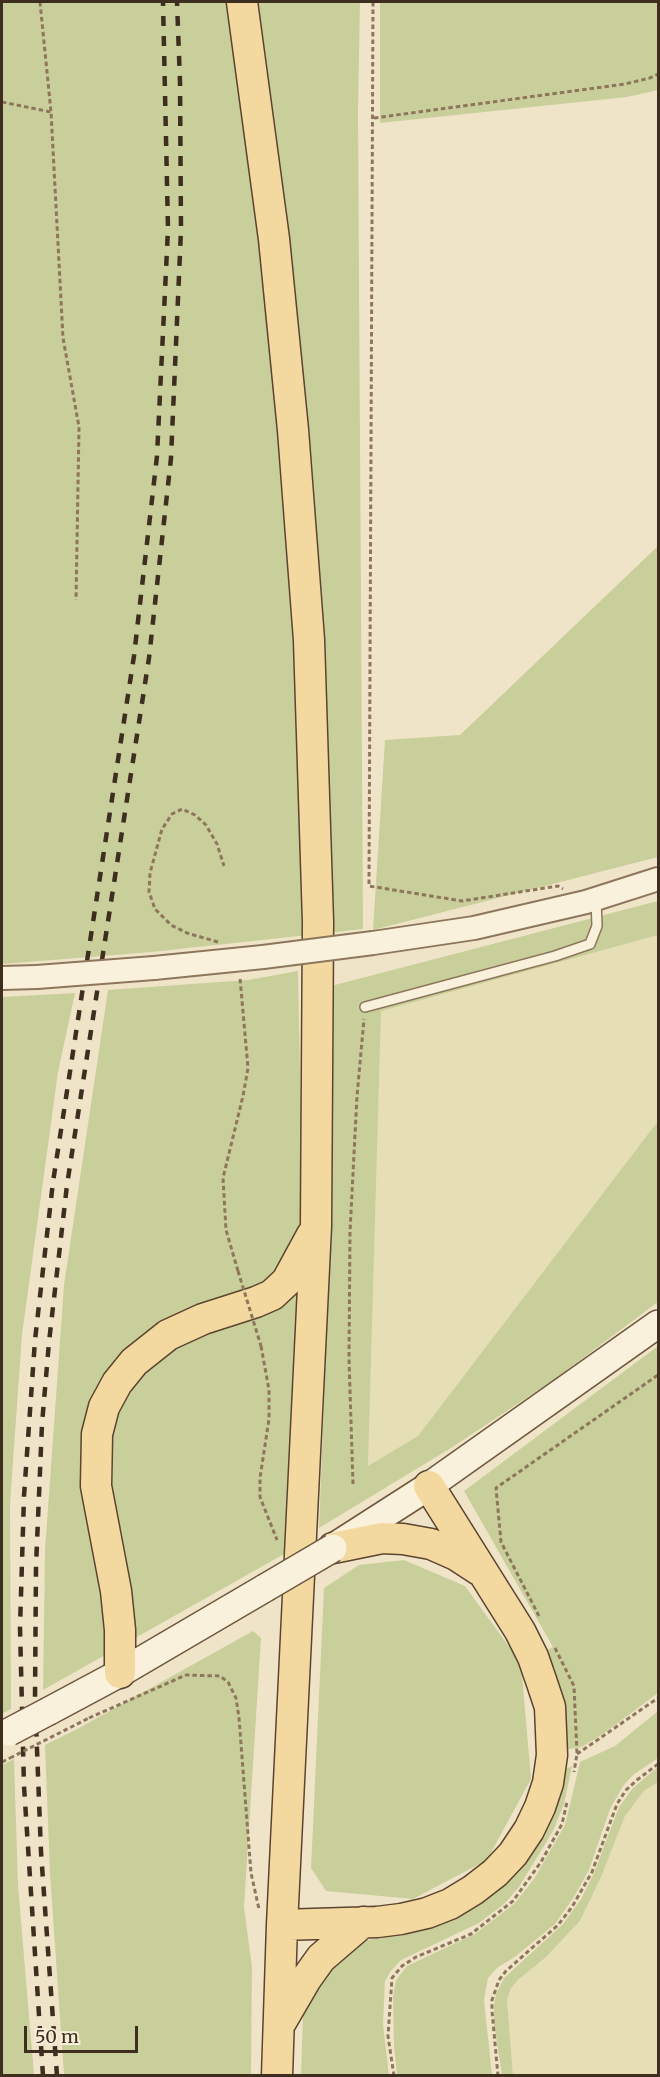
<!DOCTYPE html>
<html>
<head>
<meta charset="utf-8">
<style>
	body { margin:0 }
	#map { position:relative; width:660px; height:2077px; overflow:hidden; background:#f0e4c8; font-family:Merriweather,serif }
	canvas { display:block }
	.frame { position:absolute; inset:0; border:3px solid #3d2e20; pointer-events:none }
	.scale { position:absolute; left:24px; top:2026px; width:114px; height:27px; box-sizing:border-box; border:3px solid #3d2e20; border-top:0; padding-left:8px; font-size:18px; line-height:21px; white-space:nowrap; color:#3d2e20; -webkit-text-stroke:4px #f7eed8; paint-order:stroke }
</style>
</head>
<body>
<div id="map">
<canvas width="660" height="2077"></canvas>
<div class="frame"></div>
<div class="scale">50 m</div>
</div>
<script>
const ctx = document.querySelector('canvas').getContext('2d');
ctx.lineJoin = 'round';
function paint(path, color) {
  ctx.fillStyle = color;
  ctx.fill(path, 'evenodd');
}
function toPath(rows) {
  const path = new Path2D();
  for (const r of rows) {
    path.moveTo(r[0], r[1]);
    for (let i = 2; i < r.length; i += 2) path.lineTo(r[i], r[i + 1]);
  }
  return path;
}
function stroke(path, color, width, dash) {
  ctx.strokeStyle = color;
  ctx.lineWidth = width;
  ctx.lineCap = dash ? 'butt' : 'round';
  ctx.setLineDash(dash || []);
  ctx.stroke(path);
}
paint(toPath([
	[658,935,658,1121,418,1436,368,1467,381,1010],
	[658,1782,658,2075,513,2075,507,2000,511,1988,519,1979,545,1958,580,1921,601,1877,625,1816,644,1791]
]), '#e6deb5');
paint(toPath([
	[2,2,360,2,358,112,363,929,152,952,2,964],
	[380,2,658,2,658,90,627,97,380,123],
	[658,546,658,857,373,930,385,740,460,735],
	[658,901,658,935,381,1011,368,1466,418,1436,658,1121,658,1302,552,1381,451,1448,319,1528,329,1268,331,986],
	[298,971,304,1279,293,1549,43,1690,45,1550,64,1285,108,990,248,980],
	[75,993,58,1072,22,1335,10,1504,11,1709,2,1714,2,997],
	[658,1346,658,1693,607,1731,582,1747,564,1750,546,1651,553,1647,464,1491],
	[404,1560,465,1586,521,1663,531,1779,487,1860,413,1899,326,1891,311,1868,324,1588,359,1565],
	[253,1631,261,1638,244,1907,252,1967,251,2075,64,2075,50,1874,45,1745,79,1728],
	[658,1711,658,1758,633,1775,623,1786,610,1809,589,1870,574,1897,555,1924,516,1956,497,1968,488,1978,484,2000,492,2075,397,2075,394,2046,393,1997,396,1980,407,1966,475,1934,514,1904,534,1879,565,1825,580,1762,615,1746],
	[14,1759,18,1885,34,2075,2,2075,2,1765],
	[572,1766,564,1804,553,1831,519,1887,504,1904,479,1923,401,1960,391,1971,385,1981,383,2024,389,2075,301,2076,303,2012,309,1991,347,1945,436,1925,562,1771],
	[658,1767,658,1782,644,1791,625,1816,601,1877,580,1921,545,1958,519,1979,511,1988,507,2000,513,2075,502,2075,494,2024,494,2005,496,1994,504,1978,563,1924,581,1899,594,1873,619,1807,633,1788]
]), '#c9cf9b');
const service = toPath([
	[365,1007,555,956,590,944,597,926,596,899]
]);
const tertiary = toPath([
	[373,943,474,928,586,902,658,879],
	[154,968,263,957],
	[2,978,37,977]
]);
const secondary = toPath([
	[337,1545,429,1486,658,1324],
	[49,1711,120,1673,265,1588]
]);
const primary = toPath([
	[242,2,274,239,293,430,309,640,318,922,316,1226,282,1925,277,2076],
	[333,1548,382,1538,403,1539,431,1544,456,1555,479,1570],
	[120,1673,120,1630,116,1591,96,1486,97,1434,104,1407,117,1383,134,1362,168,1335,203,1319,256,1302,272,1295,287,1281,312,1235],
	[282,1925,377,1922,401,1919,427,1913,450,1904,473,1890,495,1873,513,1854,529,1830,540,1807,548,1783,552,1755,550,1707,542,1683,533,1657,520,1631,429,1486],
	[281,2022,306,1979,321,1958,363,1922]
]);
stroke(service, '#8d765c', 12);
stroke(tertiary, '#8d765c', 26);
stroke(secondary, '#6f573f', 30);
stroke(primary, '#5b4430', 33);
stroke(toPath([
	[40,2,51,112,63,338,79,427,76,600],
	[373,2,369,886,462,901,558,886,563,889],
	[2,102,51,112],
	[374,118,625,84,650,78,658,74],
	[218,942,187,933,171,925,155,909,149,892,150,873,162,829,172,814,182,809,195,815,206,825,217,844,224,866],
	[238,1271,226,1230,223,1178,243,1096,248,1068,240,978],
	[261,1346,269,1390,269,1419,260,1478,260,1497,277,1540],
	[353,1484,349,1359,350,1232,357,1096,364,1019],
	[539,1616,501,1542,496,1488,658,1375],
	[555,1648,574,1686,577,1754,574,1772],
	[89,1718,186,1675,220,1676,228,1682,236,1698,239,1718,251,1873,259,1909],
	[577,1754,658,1698],
	[2,1762,10,1758],
	[394,2076,388,2036,392,1978,402,1966,416,1957,471,1934,513,1901,541,1862,562,1824,567,1802],
	[498,2076,492,2011,492,2000,499,1980,506,1971,558,1925,572,1907,592,1872,617,1804,626,1790,637,1780,658,1764]
]), '#8d765c', 3, [4.5, 3]);
stroke(service, '#faf1dc', 9);
stroke(tertiary, '#faf1dc', 22);
stroke(secondary, '#faf1dc', 27);
stroke(primary, '#f3d9a0', 30);
stroke(toPath([
	[43,2076,24,1786,20,1628,24,1496,35,1340,53,1182,134,656,157,456,168,229,163,2],
	[57,2076,41,1852,35,1698,36,1566,42,1424,49,1342,67,1185,149,658,171,458,181,230,180,82,177,2]
]), '#3d2e20', 4.5, [10, 10]);
const tertiaryBridge = toPath([
	[263,957,373,943],
	[37,977,154,968]
]);
const secondaryBridge = toPath([
	[265,1588,333,1548],
	[9,1732,49,1711]
]);
stroke(tertiaryBridge, '#8d765c', 26, []);
stroke(secondaryBridge, '#6f573f', 30, []);
stroke(toPath([
	[238,1271,261,1346],
	[10,1758,89,1718]
]), '#8d765c', 3, [4.5, 3]);
stroke(tertiaryBridge, '#faf1dc', 22);
stroke(secondaryBridge, '#faf1dc', 27);
</script>
</body>
</html>
